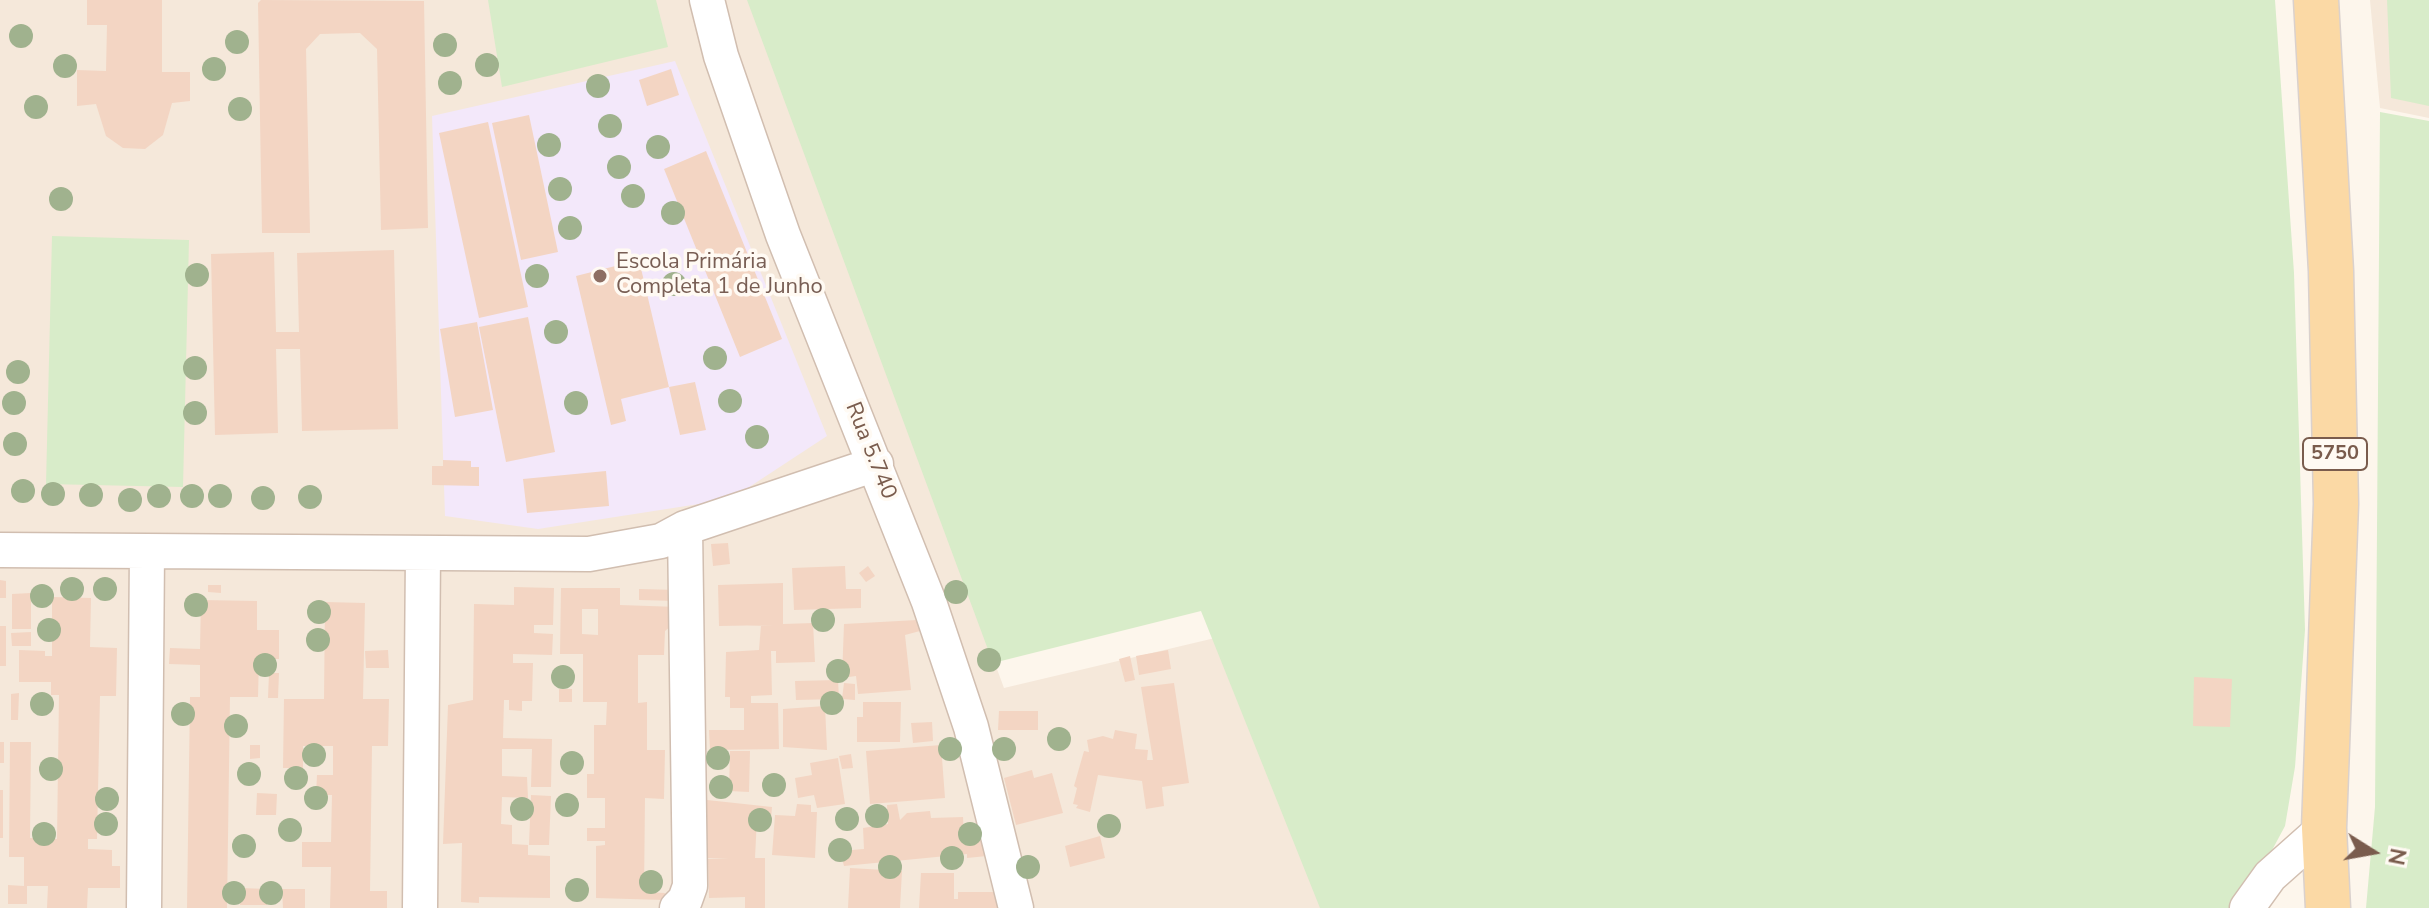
<!DOCTYPE html>
<html>
<head>
<meta charset="utf-8">
<style>
	body { margin:0 }
	#map { position:relative; width:2429px; height:908px; overflow:hidden; background:#fdf6ec; font-family:"Nunito Sans",sans-serif }
	canvas { display:block }
	.north { position:absolute; left:2333px; top:812px; width:80px; height:80px; -webkit-text-stroke:6px #fffaf3; paint-order:stroke; rotate:101deg; font-size:22px; font-weight:700; line-height:32px; text-align:center; color:#7a5c4d }
	.north::after { content:''; display:block; margin:auto; width:28px; height:36px; background:#7a5c4d; clip-path:polygon(50% 0,100% 100%,50% 72%,0 100%) }
</style>
</head>
<body>
<div id="map">
<canvas width="2429" height="908"></canvas>
<div class="north">N</div>
</div>
<script>
const ctx = document.querySelector('canvas').getContext('2d');
ctx.lineJoin = 'round';
function paint(path, color) {
  ctx.fillStyle = color;
  ctx.fill(path, 'evenodd');
}
function toPath(rows) {
  const path = new Path2D();
  for (const r of rows) {
    path.moveTo(r[0], r[1]);
    for (let i = 2; i < r.length; i += 2) path.lineTo(r[i], r[i + 1]);
  }
  return path;
}
function stroke(path, color, width, dash) {
  ctx.strokeStyle = color;
  ctx.lineWidth = width;
  ctx.lineCap = dash ? 'butt' : 'round';
  ctx.setLineDash(dash || []);
  ctx.stroke(path);
}
function write(font, color, halo, rows, align = 'center') {
  ctx.font = font + ' "Nunito Sans",sans-serif';
  ctx.lineWidth = 7;
  ctx.setLineDash([]);
  ctx.textBaseline = 'middle';
  ctx.strokeStyle = halo;
  ctx.fillStyle = color;
  for (const [text, x, y, turn = 0] of rows) {
    ctx.save();
    ctx.translate(x, y);
    ctx.rotate((+turn || 0) * Math.PI / 180);
    ctx.textAlign = isNaN(turn) ? turn : align;
    if (halo) ctx.strokeText(text, 0, 0);
    ctx.fillText(text, 0, 0);
    ctx.restore();
  }
}
paint(toPath([
	[0,0,750,0,1004,688,1215,638,1331,908,0,908],
	[2370,0,2429,0,2429,118,2380,108]
]), '#f5e8da');
paint(toPath([
	[675,61,827,436,731,499,538,529,445,516,432,116]
]), '#f3e8fa');
paint(toPath([
	[488,0,656,0,668,47,502,87],
	[747,0,2275,0,2294,273,2305,630,2295,767,2285,826,2241,908,1320,908,1201,611,993,663],
	[2387,0,2429,0,2429,106,2391,98],
	[2380,112,2429,121,2429,908,2366,908,2375,807],
	[52,236,189,240,183,487,46,484]
]), '#d8ecc9');
paint(toPath([
	[87,0,162,0,162,72,190,72,190,101,172,103,163,135,145,149,123,148,106,136,96,104,77,106,77,70,106,71,107,25,87,25],
	[261,0,424,1,428,228,381,230,377,49,360,33,320,34,306,49,310,233,262,233,258,3],
	[671,69,679,95,647,106,639,80],
	[529,115,558,252,521,260,492,123],
	[488,122,528,307,479,318,439,133],
	[706,151,782,339,740,357,664,169],
	[394,250,398,429,302,431,300,349,276,349,278,433,215,435,211,254,274,252,276,332,299,332,297,253],
	[639,260,669,387,621,399,626,421,611,425,576,276],
	[528,317,555,452,506,462,479,327],
	[477,322,493,410,455,417,440,329],
	[695,382,706,430,680,435,669,387],
	[443,460,471,461,471,467,479,467,479,486,432,485,432,466,443,466],
	[606,471,609,506,527,513,523,479],
	[728,543,730,564,713,566,711,544],
	[845,566,846,589,861,589,861,608,794,610,792,568],
	[868,566,875,576,866,582,859,573],
	[0,580,6,581,6,598,0,598],
	[783,583,783,624,813,623,815,662,776,663,776,651,771,651,772,695,751,696,751,703,778,703,779,749,710,750,709,730,744,730,744,708,730,708,730,697,725,697,726,652,759,650,761,625,775,625,719,626,718,585],
	[208,585,221,585,221,593,208,592],
	[514,587,554,588,553,625,534,625,534,633,553,634,552,655,513,654,513,663,533,663,532,701,522,701,522,711,509,710,509,700,504,700,503,738,552,739,551,787,531,787,532,749,502,749,502,776,527,777,528,798,502,797,501,824,512,825,512,844,528,845,528,855,550,856,550,898,479,897,479,903,461,902,462,843,443,844,448,705,473,700,474,604,514,605],
	[561,588,620,588,620,605,678,607,678,620,665,631,664,655,638,655,638,703,647,702,647,750,665,750,664,799,645,798,644,892,665,893,664,900,596,898,596,846,605,845,605,841,587,841,587,828,605,828,605,798,587,798,587,774,594,774,594,725,606,725,607,702,583,702,583,654,560,654],
	[582,609,598,609,598,635,582,634],
	[639,589,677,590,677,601,639,600],
	[31,593,31,629,12,629,12,594],
	[52,597,91,598,90,647,117,648,116,696,100,696,97,839,88,839,88,849,112,850,112,866,120,866,120,888,88,888,87,908,47,908,48,886,27,886,27,904,8,904,8,885,24,886,24,857,9,857,10,742,31,742,30,838,57,839,59,695,51,695,51,682,19,682,19,650,45,651,45,656,52,656],
	[201,600,257,601,257,630,279,630,279,659,259,659,258,697,230,697,227,908,187,908,190,697,200,697,200,665,169,664,170,648,200,649],
	[325,602,365,603,363,699,389,699,388,746,372,746,370,891,387,891,387,908,330,908,331,867,302,867,302,842,331,842,332,795,316,795,317,775,333,775,333,746,303,746,303,768,283,768,284,699,324,699],
	[917,620,920,631,905,635,911,690,858,694,856,676,842,678,844,624],
	[0,626,6,626,6,666,0,666],
	[31,632,31,646,12,646,11,633],
	[388,650,389,668,366,668,365,651],
	[1168,650,1171,669,1139,675,1136,656],
	[1130,656,1135,680,1125,682,1119,659],
	[269,673,279,673,278,698,268,698],
	[2194,677,2232,679,2230,727,2193,726],
	[838,680,839,699,796,700,795,681],
	[844,683,855,684,855,700,842,699],
	[1174,683,1189,783,1162,787,1164,806,1146,809,1142,781,1098,775,1090,812,1076,808,1078,805,1073,804,1077,788,1074,786,1084,751,1089,752,1087,740,1103,736,1113,739,1115,730,1137,734,1135,749,1148,750,1147,760,1153,760,1141,687],
	[559,689,572,689,572,702,559,702],
	[19,693,18,720,11,720,11,694],
	[863,702,901,702,900,742,857,742,857,717,863,717],
	[825,706,827,750,783,747,783,709],
	[999,711,1038,711,1038,730,998,730],
	[932,722,933,741,913,743,911,723],
	[0,742,4,742,4,763,0,763],
	[250,745,260,745,260,758,250,759],
	[941,745,945,798,870,804,866,751],
	[730,751,750,751,749,792,729,791],
	[851,754,853,768,842,769,839,756],
	[838,758,845,804,817,808,814,795,798,798,795,778,812,775,810,763],
	[1032,770,1034,778,1052,773,1063,813,1016,825,1004,778],
	[0,790,3,790,3,838,0,838],
	[257,793,277,794,276,815,256,815],
	[531,795,551,796,549,845,529,845],
	[707,800,772,807,771,819,757,818,755,858,765,858,765,908,745,908,745,897,709,898,708,859,729,859,706,858],
	[797,804,811,805,811,812,817,812,815,858,772,855,775,815,795,816],
	[897,804,900,820,907,813,930,811,931,818,963,817,964,836,985,835,987,856,967,858,967,854,844,866,840,851,864,849,863,828,888,824,887,805],
	[1100,836,1105,858,1070,867,1065,846],
	[850,868,902,871,900,908,848,908],
	[921,873,954,873,954,899,958,899,958,892,995,892,1000,908,919,908],
	[241,888,267,889,267,905,240,905],
	[282,889,305,889,305,908,283,908]
]), '#f3d5c3');
const minor = toPath([
	[707,0,721,56,783,235,929,602,971,727,1016,908],
	[0,550,589,554,661,541,685,528,876,464],
	[144,908,147,552],
	[420,908,423,553],
	[677,908,685,900,690,886,685,528],
	[2247,908,2270,876,2324,828]
]);
const primary = toPath([
	[2316,0,2331,271,2336,504,2324,828,2328,908]
]);
stroke(minor, '#d1beb0', 37);
stroke(primary, '#dad1cd', 47);
stroke(minor, '#fff', 34);
stroke(primary, '#fbd9a5', 44);
ctx.fillStyle = '#a0b28e';
for (const [x, y] of [
	[21,36],
	[237,42],
	[445,45],
	[487,65],
	[65,66],
	[214,69],
	[450,83],
	[598,86],
	[36,107],
	[240,109],
	[610,126],
	[549,145],
	[658,147],
	[619,167],
	[560,189],
	[633,196],
	[61,199],
	[673,213],
	[570,228],
	[197,275],
	[537,276],
	[674,284],
	[556,332],
	[715,358],
	[195,368],
	[18,372],
	[730,401],
	[14,403],
	[576,403],
	[195,413],
	[757,437],
	[15,444],
	[23,491],
	[53,494],
	[91,495],
	[159,496],
	[192,496],
	[220,496],
	[310,497],
	[263,498],
	[130,500],
	[72,589],
	[105,589],
	[956,592],
	[42,596],
	[196,605],
	[319,612],
	[823,620],
	[49,630],
	[318,640],
	[989,660],
	[265,665],
	[838,671],
	[563,677],
	[832,703],
	[42,704],
	[183,714],
	[236,726],
	[1059,739],
	[950,749],
	[1004,749],
	[314,755],
	[718,758],
	[572,763],
	[51,769],
	[249,774],
	[296,778],
	[774,785],
	[721,787],
	[316,798],
	[107,799],
	[567,805],
	[522,809],
	[877,816],
	[847,819],
	[760,820],
	[106,824],
	[1109,826],
	[290,830],
	[44,834],
	[970,834],
	[244,846],
	[840,850],
	[952,858],
	[890,867],
	[1028,867],
	[651,882],
	[577,890],
	[234,893],
	[271,893]
]) {
  ctx.beginPath();
  ctx.arc(x, y, 12, 0, 2 * Math.PI);
  ctx.fill();
}
for (const [x, y, r, color] of [
	[600,276,8,"#8d6e63"]
]) {
  const dot = new Path2D();
  dot.arc(x, y, r, 0, 2 * Math.PI);
  ctx.fillStyle = color;
  ctx.fill(dot);
  stroke(dot, '#fffaf3', 3);
}
for (const [x, y, w] of [
	[2335,454,64]
]) {
  const box = new Path2D();
  box.roundRect(x - w / 2, y - 16, w, 32, 6);
  ctx.fillStyle = '#fffaf3';
  ctx.fill(box);
  stroke(box, '#7a5c4d', 2);
}
write('bold 20px', '#7a5c4d', null, [
	["5750",2335,454]
]);
write('22px', '#785e54', '#fffaf3', [
	["Escola Primária",616,263],
	["Completa 1 de Junho",616,288]
], 'left');
write('22px', '#7a5c4d', '#fffaf3', [
	["Rua 5.740",870,451,68]
]);
</script>
</body>
</html>
